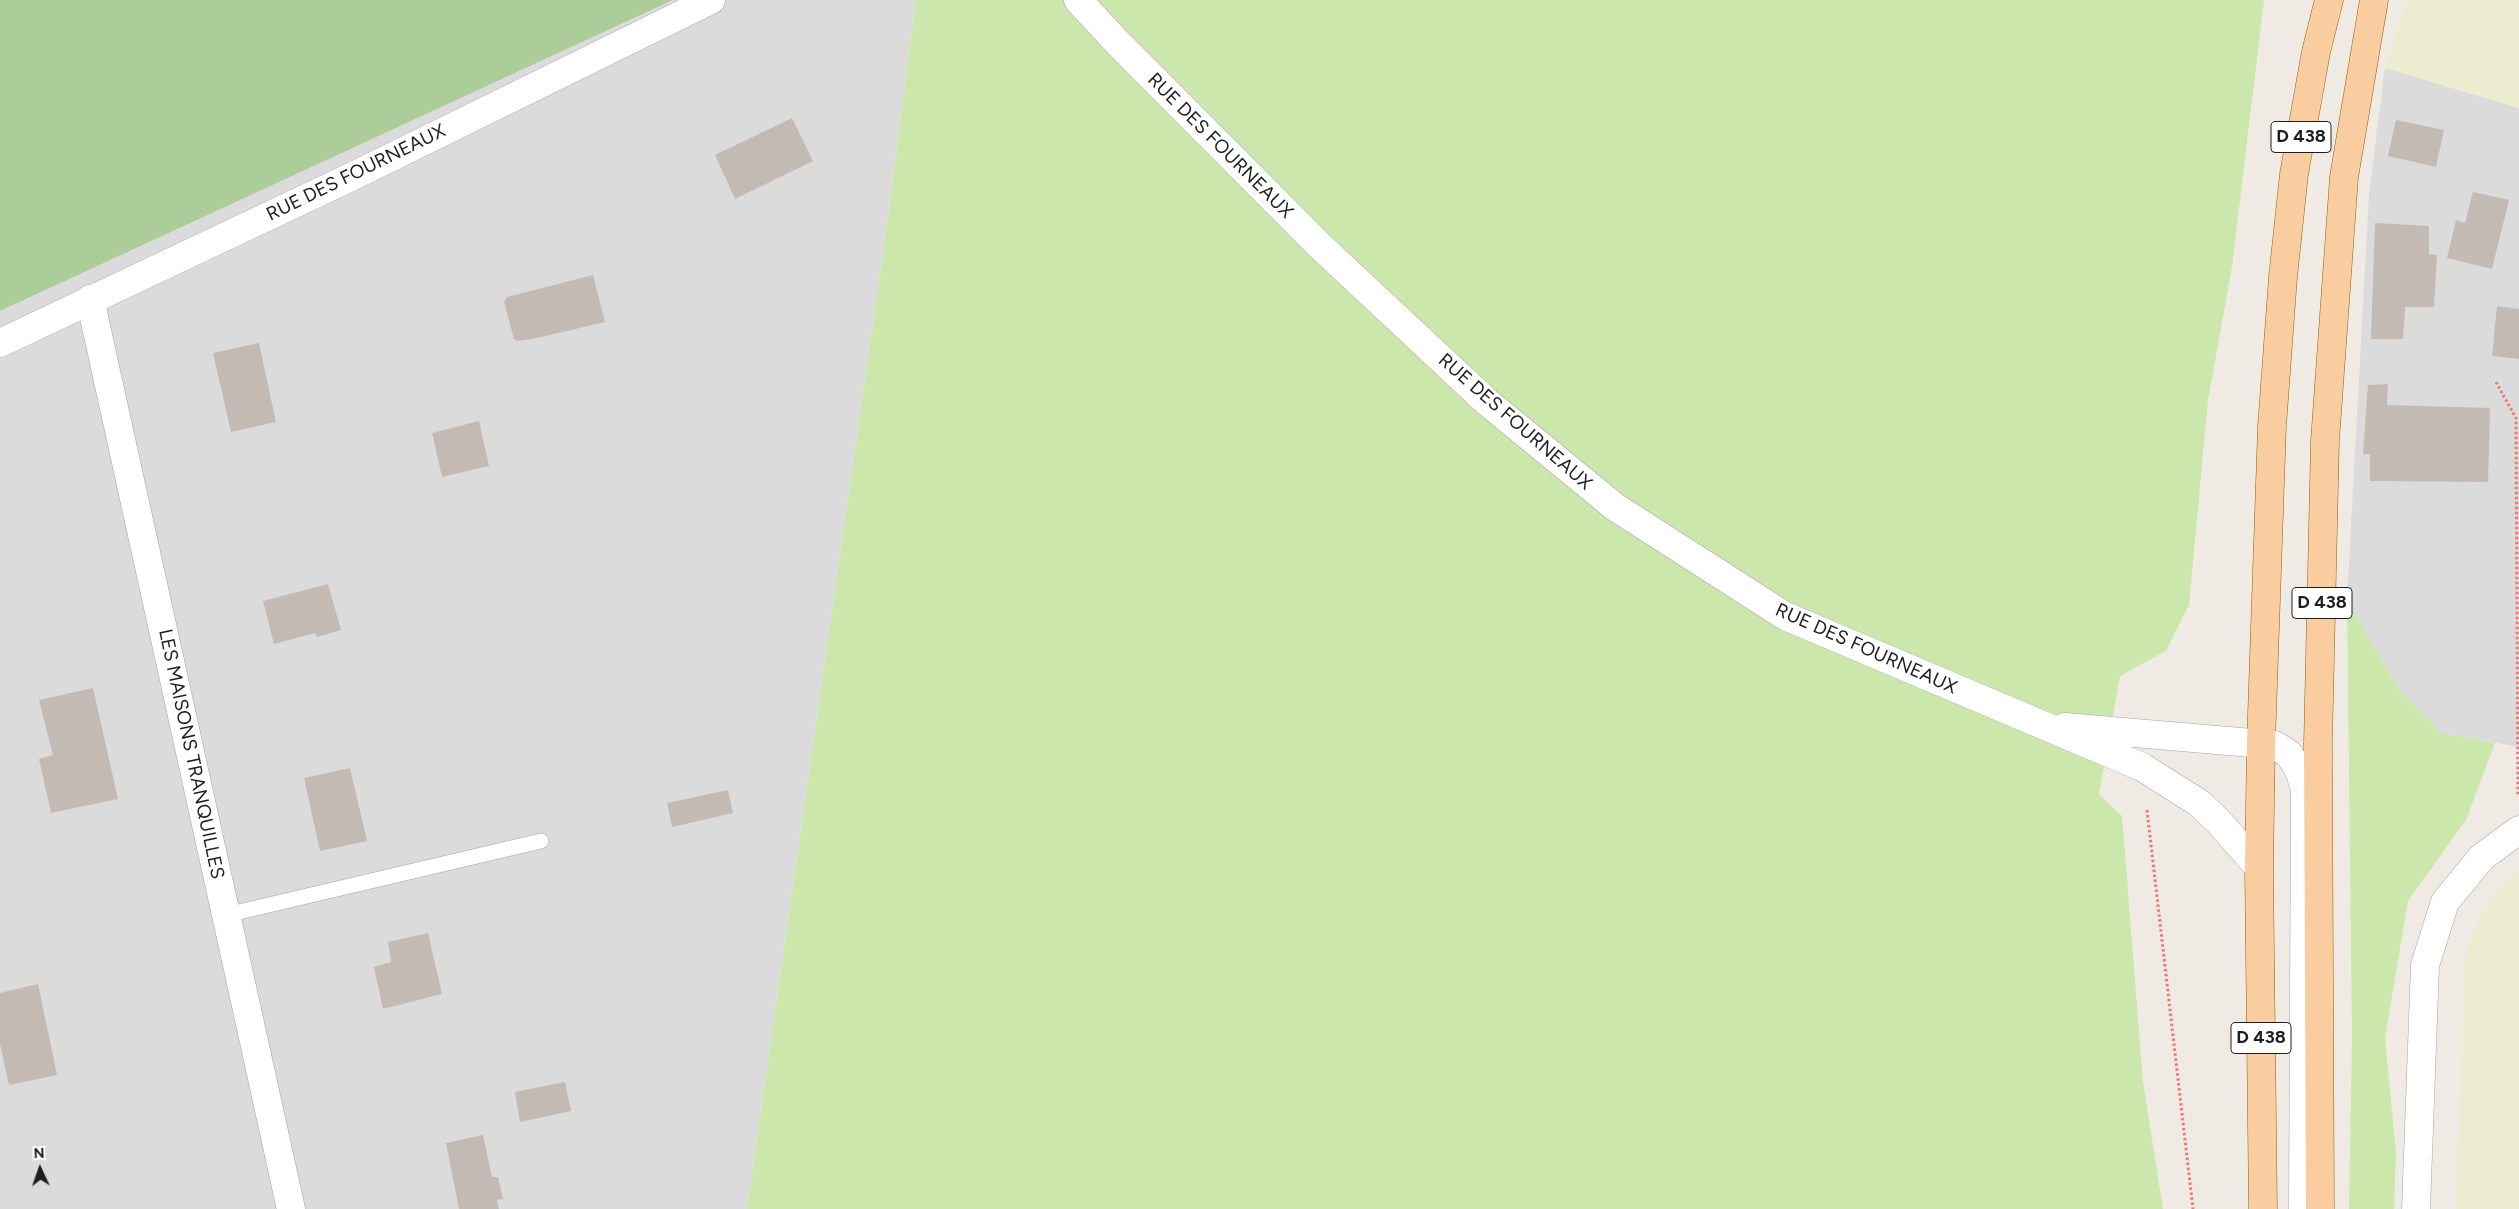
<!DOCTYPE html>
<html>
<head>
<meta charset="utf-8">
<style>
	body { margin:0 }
	#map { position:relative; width:2519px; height:1209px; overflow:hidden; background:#efebe4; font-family:Figtree,sans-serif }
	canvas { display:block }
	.north { position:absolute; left:15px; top:1144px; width:50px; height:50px; -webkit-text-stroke:4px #fff; paint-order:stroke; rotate:357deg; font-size:14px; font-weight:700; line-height:20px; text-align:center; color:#1e1e1e }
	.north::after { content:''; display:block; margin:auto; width:18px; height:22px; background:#1e1e1e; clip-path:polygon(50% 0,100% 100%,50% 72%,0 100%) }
</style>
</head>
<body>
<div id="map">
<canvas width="2519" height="1209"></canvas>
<div class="north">N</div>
</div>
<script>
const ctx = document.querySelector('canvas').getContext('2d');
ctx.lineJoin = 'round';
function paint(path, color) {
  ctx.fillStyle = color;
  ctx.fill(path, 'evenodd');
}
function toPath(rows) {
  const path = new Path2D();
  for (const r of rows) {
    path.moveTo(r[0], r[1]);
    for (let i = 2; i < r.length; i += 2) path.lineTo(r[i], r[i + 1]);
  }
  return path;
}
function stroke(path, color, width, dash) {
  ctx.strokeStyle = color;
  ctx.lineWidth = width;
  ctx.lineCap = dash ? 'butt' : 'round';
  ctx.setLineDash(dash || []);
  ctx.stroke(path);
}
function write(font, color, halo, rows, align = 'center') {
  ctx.font = font + ' Figtree,sans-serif';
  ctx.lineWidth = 4;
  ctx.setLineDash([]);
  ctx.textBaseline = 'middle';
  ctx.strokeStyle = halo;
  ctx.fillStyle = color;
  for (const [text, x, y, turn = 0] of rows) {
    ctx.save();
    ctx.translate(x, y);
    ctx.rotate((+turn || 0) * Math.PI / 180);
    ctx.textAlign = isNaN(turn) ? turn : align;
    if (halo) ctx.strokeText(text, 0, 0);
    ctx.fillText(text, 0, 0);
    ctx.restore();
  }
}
paint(toPath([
	[673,0,916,0,887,225,747,1209,0,1209,0,311],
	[2385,68,2519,108,2519,747,2441,733,2398,688,2347,599,2369,194]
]), '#dcdbdb');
paint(toPath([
	[2407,0,2519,0,2519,108,2385,68],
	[2519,872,2519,1209,2456,1209,2465,956,2479,919,2500,887]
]), '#ecedd0');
paint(toPath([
	[916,0,2264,0,2232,267,2208,400,2189,605,2166,651,2120,676,2099,794,2122,816,2143,1082,2163,1209,747,1209,887,225],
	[2347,599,2398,688,2441,733,2495,743,2466,820,2408,901,2385,1038,2396,1152,2394,1209,2349,1209,2352,1037]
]), '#cce7ab');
paint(toPath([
	[0,0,673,0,0,311]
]), '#accd9a');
paint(toPath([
	[792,118,813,161,735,199,715,155],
	[2396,120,2444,130,2436,167,2388,156],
	[2473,192,2509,200,2492,269,2447,258,2456,220,2465,223],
	[2375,223,2429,226,2429,254,2437,255,2434,307,2405,307,2403,339,2371,339],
	[593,275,605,322,537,338,518,341,514,339,504,302,507,297],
	[2497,306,2519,309,2519,359,2492,356],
	[259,343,276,422,231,432,213,353],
	[2388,384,2387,405,2490,408,2488,482,2370,481,2370,454,2363,454,2368,385],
	[479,421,489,466,442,477,432,433],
	[328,584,341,630,317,637,315,633,274,644,263,601],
	[93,688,118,799,51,813,39,759,53,755,39,700],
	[350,768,367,841,320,851,304,778],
	[728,790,733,813,672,827,667,803],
	[428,933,442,994,383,1009,374,967,391,962,388,942],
	[38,984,57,1075,9,1085,0,1044,0,993],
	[565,1082,571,1111,520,1122,515,1092],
	[483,1135,492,1177,498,1177,503,1199,497,1200,499,1209,459,1209,446,1143]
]), '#c3bab4');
const service = toPath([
	[226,915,541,841]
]);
const minor = toPath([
	[90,299,291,1209]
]);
const tertiary = toPath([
	[1078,0,1116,41,1319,245,1487,402,1615,507,1785,616,2142,767,2199,803,2219,822,2259,868],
	[0,343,351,177,711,0],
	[2065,727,2275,745,2289,754,2299,770,2305,789,2303,1209],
	[2416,1209,2425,965,2445,902,2482,857,2519,830]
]);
const primary = toPath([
	[2263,1209,2259,868,2261,743,2272,426,2283,277,2294,174,2316,52,2329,0],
	[2320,1209,2318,743,2325,441,2344,177,2374,0]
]);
stroke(service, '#a5a5a5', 16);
stroke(minor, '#a5a5a5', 29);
stroke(tertiary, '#a5a5a5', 29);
stroke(primary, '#935d05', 29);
stroke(toPath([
	[2496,382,2516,418,2518,796],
	[2147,810,2193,1209]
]), '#f5756f', 3, [2.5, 2.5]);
stroke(service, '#fff', 15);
stroke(minor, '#fff', 28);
stroke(tertiary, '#fff', 28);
stroke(primary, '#f9cd9f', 28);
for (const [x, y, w] of [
	[2301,137,60],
	[2322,603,60],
	[2261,1038,60]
]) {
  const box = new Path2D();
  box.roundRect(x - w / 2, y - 15.5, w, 31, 4);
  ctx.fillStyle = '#fff';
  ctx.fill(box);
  stroke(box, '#1e1e1e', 1);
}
write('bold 18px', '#1e1e1e', null, [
	["D 438",2301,137],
	["D 438",2322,603],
	["D 438",2261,1038]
]);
write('19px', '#1e1e1e', '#fff', [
	["RUE DES FOURNEAUX",1220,146,45],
	["RUE DES FOURNEAUX",356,173,-26],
	["RUE DES FOURNEAUX",1515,422,41],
	["RUE DES FOURNEAUX",1866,649,24],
	["LES MAISONS TRANQUILLES",191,754,78]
]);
</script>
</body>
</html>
